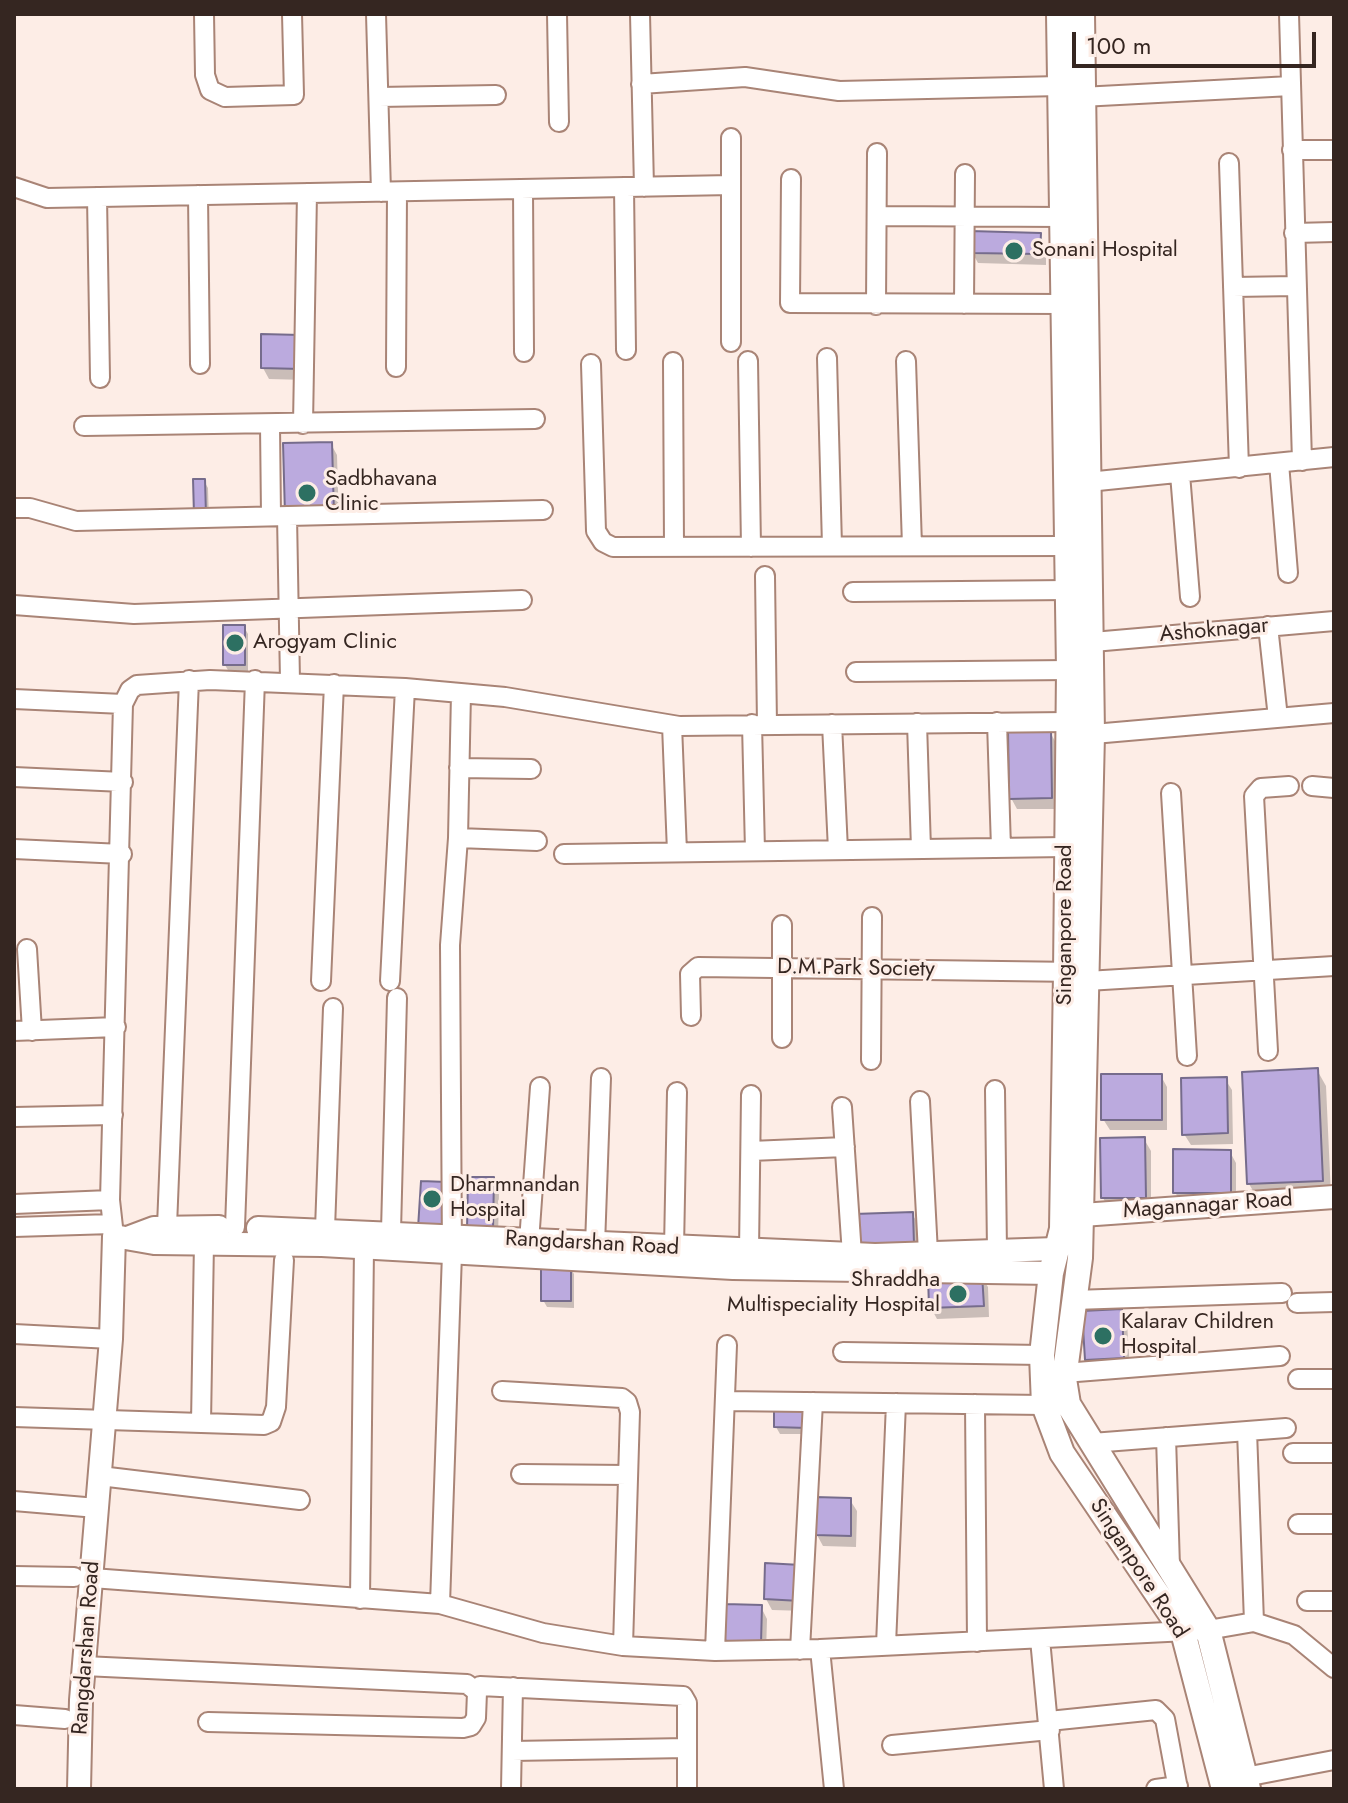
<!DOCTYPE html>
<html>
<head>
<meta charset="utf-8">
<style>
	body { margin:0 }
	#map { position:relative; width:1348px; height:1803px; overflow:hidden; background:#fdede6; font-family:Jost,sans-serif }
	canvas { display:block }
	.frame { position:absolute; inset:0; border:16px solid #352621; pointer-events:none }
	.scale { position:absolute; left:1072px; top:32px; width:244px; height:36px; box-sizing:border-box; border:4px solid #352621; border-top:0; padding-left:10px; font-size:24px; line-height:28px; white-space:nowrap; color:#352621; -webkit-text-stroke:6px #fdede6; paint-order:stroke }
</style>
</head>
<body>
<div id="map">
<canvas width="1348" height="1803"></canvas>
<div class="frame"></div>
<div class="scale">100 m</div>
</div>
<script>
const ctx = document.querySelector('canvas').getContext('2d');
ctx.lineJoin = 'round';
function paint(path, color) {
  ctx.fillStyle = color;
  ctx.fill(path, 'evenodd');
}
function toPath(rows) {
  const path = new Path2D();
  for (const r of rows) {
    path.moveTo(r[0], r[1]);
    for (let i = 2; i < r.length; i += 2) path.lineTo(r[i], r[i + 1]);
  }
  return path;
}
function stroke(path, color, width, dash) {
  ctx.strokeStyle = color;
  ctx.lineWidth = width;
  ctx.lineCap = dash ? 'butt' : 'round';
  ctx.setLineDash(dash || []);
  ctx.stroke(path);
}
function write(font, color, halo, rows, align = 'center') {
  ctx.font = font + ' Jost,sans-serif';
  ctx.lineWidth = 6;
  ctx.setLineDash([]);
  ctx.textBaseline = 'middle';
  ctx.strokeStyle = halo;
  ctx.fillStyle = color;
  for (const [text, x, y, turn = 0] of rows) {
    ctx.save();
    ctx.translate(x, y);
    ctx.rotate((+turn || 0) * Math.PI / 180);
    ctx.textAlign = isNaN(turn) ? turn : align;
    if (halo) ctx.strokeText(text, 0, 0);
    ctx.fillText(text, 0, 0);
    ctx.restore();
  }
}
paint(toPath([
	[1040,235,1046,246,1046,265,978,263,972,252],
	[263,336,306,380,269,379,263,368],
	[331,444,337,455,339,525,293,526],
	[204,481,208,488,209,521,196,514],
	[244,627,248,634,248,672,229,672,225,665],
	[1050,732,1056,743,1057,809,1017,809,1011,798],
	[1317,1070,1326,1086,1331,1196,1258,1199,1249,1184],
	[1161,1076,1167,1087,1167,1130,1110,1130,1103,1119],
	[1225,1079,1232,1090,1233,1144,1191,1145,1184,1134],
	[1144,1139,1151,1151,1151,1209,1109,1209,1103,1198],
	[1230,1152,1236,1163,1236,1204,1181,1203,1175,1192],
	[493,1179,499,1191,498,1241,469,1230],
	[912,1214,919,1225,919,1255,863,1257],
	[570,1267,574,1274,574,1308,547,1307,543,1300],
	[981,1276,988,1287,989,1317,937,1319,931,1308],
	[1121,1311,1127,1323,1130,1369,1093,1370,1087,1359],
	[806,1409,810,1434,780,1434,776,1427],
	[850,1500,857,1511,856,1547,823,1546,817,1535],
	[767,1565,806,1611,772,1610,766,1599],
	[761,1607,767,1619,766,1654,732,1654]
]), '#0003');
const building = toPath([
	[970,231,1041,233,1040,254,970,253,970,231],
	[261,334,301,335,301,369,261,368,261,334],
	[332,442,334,514,285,515,283,443,332,442],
	[193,479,205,479,206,515,194,515,193,479],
	[223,625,245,625,245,665,223,665,223,625],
	[1008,730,1051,730,1052,798,1009,799,1008,730],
	[1318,1068,1323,1181,1247,1184,1242,1072,1318,1068],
	[1101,1074,1162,1074,1162,1120,1101,1120,1101,1074],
	[1227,1077,1228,1133,1182,1135,1181,1078,1227,1077],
	[1145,1137,1146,1198,1101,1198,1100,1138,1145,1137],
	[1173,1149,1231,1150,1231,1193,1173,1193,1173,1149],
	[468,1177,494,1177,493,1230,467,1230,468,1177],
	[421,1181,447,1182,445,1229,418,1228,421,1181],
	[913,1212,914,1244,855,1246,854,1214,913,1212],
	[541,1264,571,1265,571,1301,541,1301,541,1264],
	[982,1274,984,1306,929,1308,928,1276,982,1274],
	[1122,1309,1124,1358,1085,1360,1082,1311,1122,1309],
	[774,1406,807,1407,807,1428,774,1427,774,1406],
	[815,1497,851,1498,851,1536,815,1535,815,1497],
	[765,1563,801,1565,800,1601,764,1599,765,1563],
	[725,1604,762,1605,761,1644,723,1643,725,1604]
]);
paint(building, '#bbaade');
stroke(building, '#766c8c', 2);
const minor = toPath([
	[204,14,205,75,210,90,225,97,294,95,292,14],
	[376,14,381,192],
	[557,14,559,122],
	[640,14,644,187],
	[1289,14,1302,461],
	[641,84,745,77,839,91,1060,86],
	[379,97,496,95],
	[1081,97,1291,86],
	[1292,150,1334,150],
	[1229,163,1239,468],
	[791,179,790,303,1064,304],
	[14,187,47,198,731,185],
	[624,187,626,350],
	[523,189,524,352],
	[198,195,200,364],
	[97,197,100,378],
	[877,216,1064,217],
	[1294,233,1334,232],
	[1233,287,1296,286],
	[964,304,965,174],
	[876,305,877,153],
	[731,342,731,138],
	[827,358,832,546],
	[748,361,751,547],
	[906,361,912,546],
	[673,362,674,547],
	[591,364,596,531,603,542,613,547,1068,546],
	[396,367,397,192],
	[303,424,307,193],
	[270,425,271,516],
	[84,426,535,419],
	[1279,463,1288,573],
	[1180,474,1190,597],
	[1078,483,1334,457],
	[14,508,30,508,76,521,543,510],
	[287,516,290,681],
	[765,576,767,725],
	[853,592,1068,590],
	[14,605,134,614,522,600],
	[1268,626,1278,718],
	[1093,642,1334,621],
	[856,672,1069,670],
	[14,699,123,704],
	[997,722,1001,848],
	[917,723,921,849],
	[752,724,755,851],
	[832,724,838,850],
	[672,725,677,852],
	[1082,735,1334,713],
	[459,768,531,769],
	[14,777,123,782],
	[1312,786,1334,788],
	[1171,793,1187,1056],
	[458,838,537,841],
	[14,849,122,854],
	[564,854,1066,847],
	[782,925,782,1038],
	[27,949,32,1031],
	[321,981,334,684],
	[390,981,405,688],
	[1087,981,1334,966],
	[691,1016,690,974,698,967,1078,972],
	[14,1031,116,1027],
	[1268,1051,1254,796,1261,788,1289,786],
	[871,1060,872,917],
	[995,1090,997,1251],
	[920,1101,928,1253],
	[842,1107,852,1255],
	[14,1117,113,1115],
	[751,1151,845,1147],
	[14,1204,110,1200],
	[167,1226,189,680],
	[14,1227,112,1224],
	[235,1227,255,680],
	[325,1229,333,1008],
	[391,1231,397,998],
	[114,1236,110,1200,123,704,130,690,137,685,210,680,405,688,505,697,679,726,1068,722],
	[529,1242,540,1087],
	[595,1245,601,1078],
	[674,1248,677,1092],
	[749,1251,751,1095],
	[1074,1300,1282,1293],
	[1297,1303,1334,1302],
	[14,1334,111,1339],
	[843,1352,1042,1355],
	[1064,1373,1280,1356],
	[1298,1379,1334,1379],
	[502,1391,622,1398,627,1402,630,1412,623,1646],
	[725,1401,1044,1405],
	[975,1404,977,1642],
	[14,1417,264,1425,271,1422,276,1407,284,1260],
	[201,1423,204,1242],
	[1247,1431,1254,1622],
	[1166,1437,1170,1567],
	[1092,1443,1286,1428],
	[1293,1453,1334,1453],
	[521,1474,628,1475],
	[100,1476,300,1500],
	[14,1501,97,1508],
	[1298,1524,1334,1524],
	[14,1576,74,1577],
	[92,1578,440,1604,543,1633,623,1646,715,1651,820,1649],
	[360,1599,364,1248],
	[1307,1601,1334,1601],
	[440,1604,452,1253,450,945,458,838,461,693],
	[1040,1639,1054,1789],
	[886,1645,896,1403],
	[800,1650,813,1402],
	[715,1651,727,1345],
	[84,1666,467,1684,477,1692,476,1718,471,1726,463,1728,208,1722],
	[480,1686,683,1696,687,1703,687,1789],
	[14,1715,65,1719],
	[1049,1721,1156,1710,1165,1719,1178,1789],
	[892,1745,1050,1730],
	[512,1751,687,1748],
	[1245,1777,1334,1760],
	[511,1789,513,1687],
	[834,1789,820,1649,1208,1630,1254,1622,1294,1635,1334,1668],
	[1156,1789,1178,1786]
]);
const tertiary = toPath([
	[1082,1215,1334,1197],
	[258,1228,875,1255,1056,1249],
	[130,1237,154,1228,219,1227],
	[79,1789,81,1700,111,1339,114,1236,154,1243,322,1245,733,1268,1051,1273]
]);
const secondary = toPath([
	[1059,14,1069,670,1066,973,1062,1229,1051,1273,1042,1355,1044,1405,1062,1453,1183,1632,1224,1789],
	[1082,14,1092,734,1080,1258,1064,1379,1068,1404,1208,1630,1248,1789]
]);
stroke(minor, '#a98476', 22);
stroke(tertiary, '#a98476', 26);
stroke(secondary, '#a98476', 28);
stroke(minor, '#fff', 18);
stroke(tertiary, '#fff', 22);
stroke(secondary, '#fff', 24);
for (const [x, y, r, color] of [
	[1014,251,10,"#2d7062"],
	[307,493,10,"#2d7062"],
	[235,643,10,"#2d7062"],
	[432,1199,10,"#2d7062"],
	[958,1294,10,"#2d7062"],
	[1103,1336,10,"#2d7062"]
]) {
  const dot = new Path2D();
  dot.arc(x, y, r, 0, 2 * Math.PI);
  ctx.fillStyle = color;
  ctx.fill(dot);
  stroke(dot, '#fdede6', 3);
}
write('22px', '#352621', '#fdede6', [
	["Sonani Hospital",1032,251],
	["Sadbhavana",325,480],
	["Clinic",325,505],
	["Arogyam Clinic",253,643],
	["Dharmnandan",450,1186],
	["Hospital",450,1211],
	["Shraddha",940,1281,"right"],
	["Multispeciality Hospital",940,1306,"right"],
	["Kalarav Children",1121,1323],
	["Hospital",1121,1348]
], 'left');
write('22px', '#352621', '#fdede6', [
	["Ashoknagar",1214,631,-5],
	["Singanpore Road",1066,925,-90],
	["D.M.Park Society",856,969,1],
	["Magannagar Road",1208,1206,-4],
	["Rangdarshan Road",592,1244,3],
	["Singanpore Road",1138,1569,57],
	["Rangdarshan Road",87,1648,-86]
]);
</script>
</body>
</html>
